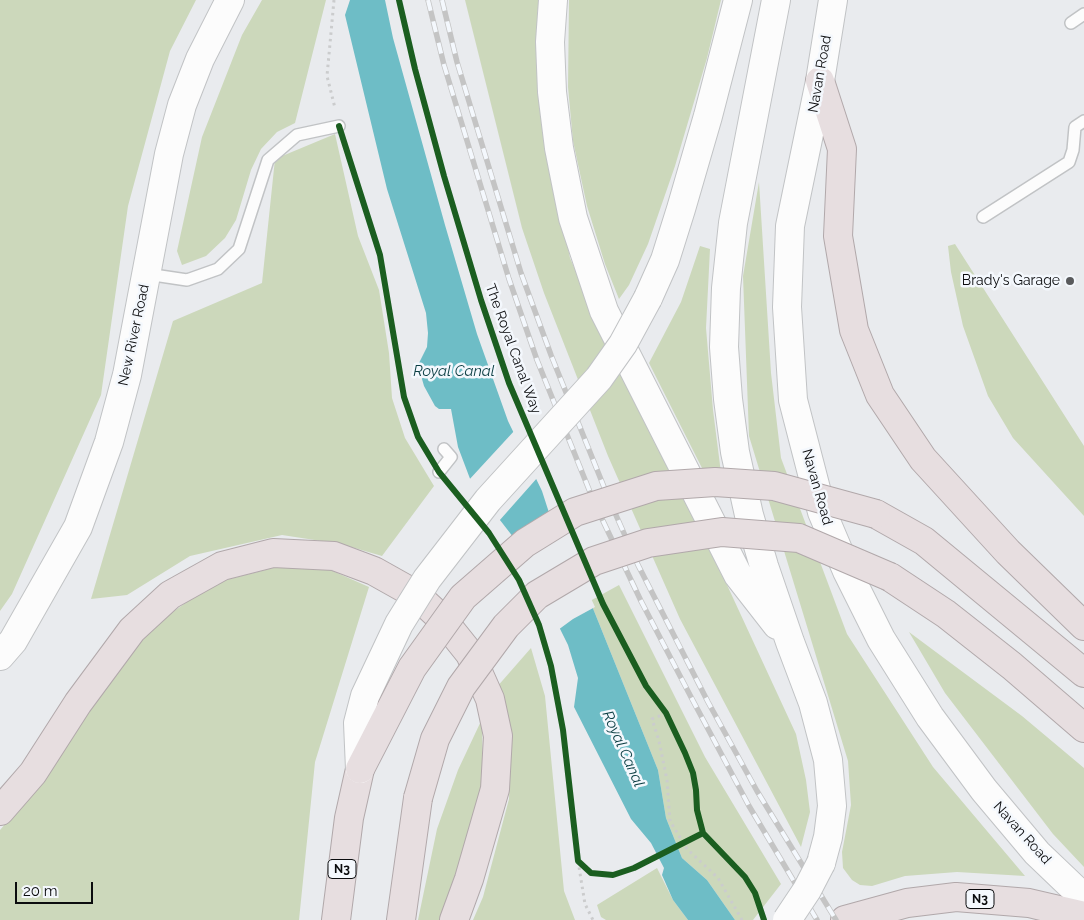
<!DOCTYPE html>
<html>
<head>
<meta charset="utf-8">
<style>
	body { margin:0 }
	#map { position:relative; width:1084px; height:920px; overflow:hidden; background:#e9ebee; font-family:Raleway,sans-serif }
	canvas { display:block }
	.scale { position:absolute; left:15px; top:882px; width:78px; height:22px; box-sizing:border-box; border:2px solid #0b0c0e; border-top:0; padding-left:6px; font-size:15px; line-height:18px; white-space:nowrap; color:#0b0c0e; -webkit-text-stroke:4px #f4f8fd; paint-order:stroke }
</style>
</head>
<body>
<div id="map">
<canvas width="1084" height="920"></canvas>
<div class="scale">20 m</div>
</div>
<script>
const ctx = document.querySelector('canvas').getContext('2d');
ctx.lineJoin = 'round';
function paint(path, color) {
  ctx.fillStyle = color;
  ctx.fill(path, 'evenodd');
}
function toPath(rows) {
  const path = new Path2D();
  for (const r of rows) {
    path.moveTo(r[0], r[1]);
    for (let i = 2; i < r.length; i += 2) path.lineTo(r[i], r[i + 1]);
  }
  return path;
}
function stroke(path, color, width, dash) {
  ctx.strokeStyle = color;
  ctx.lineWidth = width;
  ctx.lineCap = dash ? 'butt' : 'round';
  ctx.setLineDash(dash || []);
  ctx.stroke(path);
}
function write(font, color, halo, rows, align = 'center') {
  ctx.font = font + ' Raleway,sans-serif';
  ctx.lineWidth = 5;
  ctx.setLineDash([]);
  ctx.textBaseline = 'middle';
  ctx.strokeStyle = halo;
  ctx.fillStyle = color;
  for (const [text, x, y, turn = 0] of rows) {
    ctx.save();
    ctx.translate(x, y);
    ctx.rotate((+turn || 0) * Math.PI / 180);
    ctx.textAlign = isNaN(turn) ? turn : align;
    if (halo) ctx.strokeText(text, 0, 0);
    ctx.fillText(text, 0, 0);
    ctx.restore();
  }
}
paint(toPath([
	[0,0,196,0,170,51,128,206,101,395,12,594,0,611],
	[262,0,326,0,295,123,277,132,261,149,251,170,236,220,225,238,206,256,182,265,177,251,202,137,242,35],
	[465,0,539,0,537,18,539,102,570,258,616,362,715,559,796,734,806,780,810,812,801,847,680,619,608,456,544,293,522,228],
	[569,0,721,0,707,58,675,166,648,244,629,285,619,299,605,264,587,206,573,141,568,87],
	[335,134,358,236,379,290,389,353,392,398,405,438,434,486,382,556,341,544,282,535,190,556,127,595,91,599,173,321,262,283,275,159],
	[759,182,771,373,781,458,847,634,933,767,1025,876,957,872,905,876,872,886,860,885,852,880,843,868,842,852,851,805,848,761,749,436,743,276],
	[955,244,1084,446,1084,516,1013,438,988,396,963,326,951,272,948,246],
	[700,246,710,249,706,328,713,410,721,473,704,472,649,363,681,302],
	[273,568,326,568,369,587,315,762,299,920,0,920,0,830,38,786,124,658,167,616,214,583],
	[619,585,705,757,781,884,753,920,735,920,707,880,682,858,666,818,658,770,590,601],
	[909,632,1022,716,1084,768,1084,867,1053,834,945,693],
	[531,648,545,696,564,891,575,920,473,920,483,897,509,799,511,728,496,688],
	[482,719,483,780,465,855,441,920,418,920,437,829,458,770],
	[657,868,673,900,688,920,606,920,601,917,597,905]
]), '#ccd8bb');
paint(toPath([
	[350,0,385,0,393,38,445,225,477,334,508,421,542,491,552,522,590,601,658,770,666,818,682,858,707,880,735,920,688,920,673,900,662,875,664,868,651,843,631,819,574,707,578,678,568,645,517,542,472,484,458,447,451,409,439,409,435,406,424,386,418,365,427,347,428,333,426,313,387,189,345,15]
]), '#6ebdc6');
paint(toPath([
	[515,430,538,477,499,521,470,486,468,481],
	[555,521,595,607,573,619,558,630,515,544]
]), '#e9ebee');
const lane = toPath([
	[1071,23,1084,14],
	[983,217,1069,162,1073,150,1075,127,1084,121],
	[147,274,187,280,218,269,239,249,268,160,297,135,339,126],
	[439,472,451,457,444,449]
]);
const secondary = toPath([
	[553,0,550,42,552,92,559,148,573,218,604,311,738,575,777,625],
	[776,0,733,223,726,288,724,347,728,399,735,452,749,515,764,566,790,642,813,703,828,760,832,806,828,837,821,863],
	[833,0,820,81,790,226,787,307,793,400,822,512,847,571,881,639,930,717,984,790,1037,853,1084,898],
	[648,298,665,260,681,209,708,116,738,0],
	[0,656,13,641,78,527,109,442,127,375,169,154,182,105,200,59,230,0]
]);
const highway = toPath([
	[820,81,842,149,838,236,854,330,880,395,923,459,1008,552,1084,626],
	[876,514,924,541,1084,673],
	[890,577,946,614,1012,666,1084,728],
	[0,811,33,773,78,703,132,630,170,595,222,566,273,553,334,556,374,571,415,594,442,619,470,654,490,699,498,736,495,789,469,879,454,920],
	[336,920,349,818,360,769],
	[401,920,418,798],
	[845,920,907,903,956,897,1029,903,1084,916]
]);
stroke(lane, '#c1c3c5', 14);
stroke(secondary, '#c1c3c5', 30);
stroke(highway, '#b1a8aa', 30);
stroke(toPath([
	[334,0,327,76,335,108],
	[666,713,652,719,659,741,667,780,670,821,687,849,718,878,742,920],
	[578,861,585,904,593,920]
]), '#cbcccd', 3, [2.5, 4]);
stroke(lane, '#fcfcfc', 11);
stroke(secondary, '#fcfcfc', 28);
stroke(highway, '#e7dee0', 28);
const rail = toPath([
	[428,0,444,65,509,279,537,360,594,502,641,601,691,697,749,806,817,920],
	[442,0,457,62,521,273,551,355,608,497,638,565,708,702,757,791,836,920]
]);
stroke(rail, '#c4c4c4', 5.5);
stroke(rail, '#f4f8fd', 4, [11]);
const secondaryBridge = toPath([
	[360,769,358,723,365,696,399,624,427,579,488,500,599,378,623,344,648,298],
	[787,920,807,890,821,863]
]);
const highwayBridge = toPath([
	[360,769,412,668,463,597,525,543,575,512,656,486,715,482,774,486,876,514],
	[418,798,435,739,461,687,506,626,537,595,594,561,648,543,722,532,799,538,890,577]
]);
stroke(secondaryBridge, '#c1c3c5', 30, []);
stroke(highwayBridge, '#b1a8aa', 30, []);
stroke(secondaryBridge, '#fcfcfc', 28);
stroke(highwayBridge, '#e7dee0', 28);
stroke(toPath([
	[399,0,415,69,444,176,481,300,509,383,603,604,646,686,666,713,685,753,693,773,696,790,697,810,703,833,745,877,755,893,764,920],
	[339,126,380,255,404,397,418,437,439,472,489,533,519,580,539,625,551,666,563,730,578,861,591,873,613,875,634,868,703,833]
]), '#1b5e20', 6);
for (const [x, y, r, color] of [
	[1070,281,5,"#595a5c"]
]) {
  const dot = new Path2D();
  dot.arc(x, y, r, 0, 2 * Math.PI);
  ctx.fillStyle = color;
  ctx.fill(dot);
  stroke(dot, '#f4f8fd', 2);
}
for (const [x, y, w] of [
	[342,869,28],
	[980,899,28]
]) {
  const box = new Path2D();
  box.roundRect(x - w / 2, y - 9.5, w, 19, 4);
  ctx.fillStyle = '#f4f8fd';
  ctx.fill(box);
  stroke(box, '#0b0c0e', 1);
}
write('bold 12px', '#0b0c0e', null, [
	["N3",342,869],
	["N3",980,899]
]);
write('14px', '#0b0c0e', '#f4f8fd', [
	["Navan Road",820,74,-80],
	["New River Road",134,335,-78],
	["The Royal Canal Way",513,349,70],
	["Navan Road",817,487,74],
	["Navan Road",1022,833,48]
]);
write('14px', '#0b0c0e', '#f4f8fd', [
	["Brady's Garage",1060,281]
], 'right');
write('italic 15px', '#0b3e43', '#f4f8fd', [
	["Royal Canal",454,371],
	["Royal Canal",623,749,66]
]);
</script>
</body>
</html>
